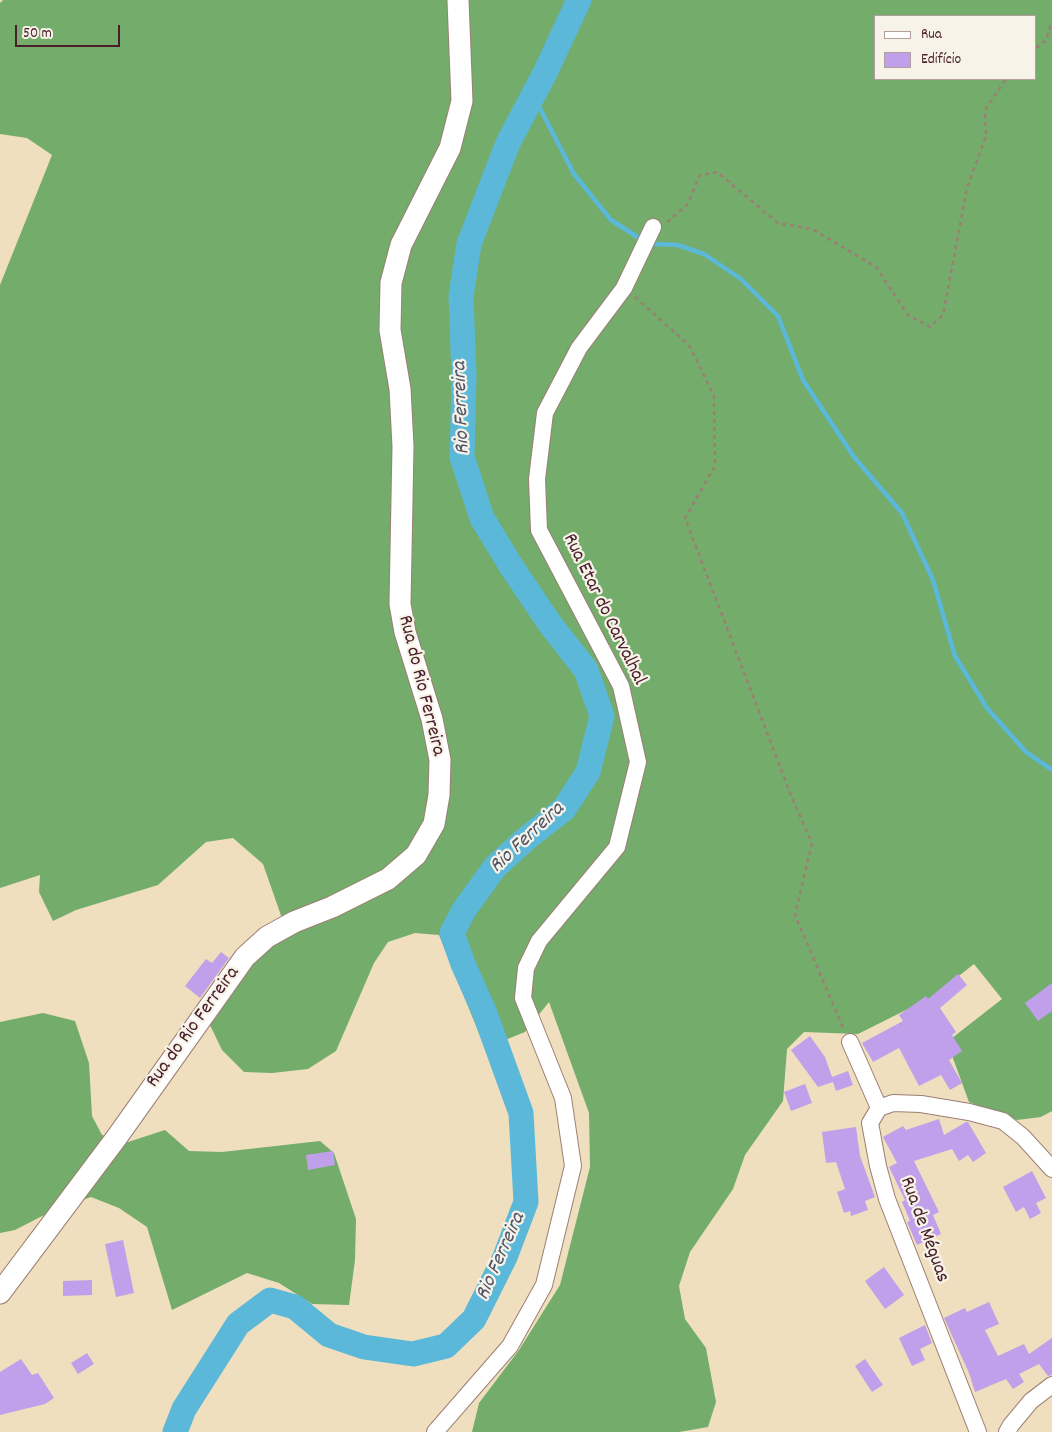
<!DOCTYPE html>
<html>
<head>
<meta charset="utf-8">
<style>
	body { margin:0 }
	#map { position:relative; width:1052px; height:1432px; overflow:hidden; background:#efdfbe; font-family:Dekko,sans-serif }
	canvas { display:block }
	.legend { position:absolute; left:874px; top:15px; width:162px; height:65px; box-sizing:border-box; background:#f7f3e8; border:1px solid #b29e9c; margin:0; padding:6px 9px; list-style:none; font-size:15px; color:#4a1f2b }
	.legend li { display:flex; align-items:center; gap:10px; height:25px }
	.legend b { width:25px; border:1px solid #b29e9c }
	.scale { position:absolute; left:15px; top:25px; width:105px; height:22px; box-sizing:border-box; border:2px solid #4a1f2b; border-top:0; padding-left:6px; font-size:15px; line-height:18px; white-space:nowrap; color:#4a1f2b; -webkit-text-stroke:4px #f7f3e8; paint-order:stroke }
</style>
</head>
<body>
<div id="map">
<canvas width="1052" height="1432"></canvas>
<ul class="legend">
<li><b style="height:6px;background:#fff"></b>Rua</li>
<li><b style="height:14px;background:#c0a0ea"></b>Edifício</li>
</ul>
<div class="scale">50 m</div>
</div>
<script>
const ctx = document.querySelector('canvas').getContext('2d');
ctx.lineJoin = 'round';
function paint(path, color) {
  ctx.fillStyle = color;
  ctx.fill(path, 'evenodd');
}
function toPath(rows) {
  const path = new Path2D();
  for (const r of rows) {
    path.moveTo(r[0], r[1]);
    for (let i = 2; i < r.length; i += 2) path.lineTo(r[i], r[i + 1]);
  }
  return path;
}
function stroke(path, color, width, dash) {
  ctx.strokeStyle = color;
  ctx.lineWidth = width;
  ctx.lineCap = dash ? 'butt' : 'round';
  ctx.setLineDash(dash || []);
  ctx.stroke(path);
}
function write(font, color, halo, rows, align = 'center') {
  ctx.font = font + ' Dekko,sans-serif';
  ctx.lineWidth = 4.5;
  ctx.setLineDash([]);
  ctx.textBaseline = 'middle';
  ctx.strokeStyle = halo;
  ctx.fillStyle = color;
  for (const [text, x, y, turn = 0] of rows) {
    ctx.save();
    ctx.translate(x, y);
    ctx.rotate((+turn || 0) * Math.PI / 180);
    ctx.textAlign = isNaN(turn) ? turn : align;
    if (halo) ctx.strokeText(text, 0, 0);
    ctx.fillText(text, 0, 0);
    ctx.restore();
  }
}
paint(toPath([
	[3,0,1052,0,1052,1111,1041,1117,1017,1120,969,1102,947,1042,1002,999,974,964,932,997,858,1034,804,1032,787,1049,783,1101,745,1155,733,1189,690,1252,679,1286,685,1319,706,1348,716,1402,708,1427,679,1432,472,1432,479,1403,519,1350,560,1285,590,1167,589,1113,549,1002,525,1032,485,1048,439,935,415,933,388,942,374,963,336,1051,308,1069,272,1073,244,1072,222,1050,209,1023,235,985,284,924,263,864,233,838,206,842,158,885,76,910,53,921,39,892,40,875,0,888,0,285,52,155,27,138,0,134,0,3],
	[876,16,1036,16,1036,79,876,79],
	[43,1013,75,1021,89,1063,92,1116,102,1135,125,1143,165,1130,189,1151,222,1152,320,1141,334,1153,356,1219,355,1260,349,1305,312,1304,279,1283,247,1273,172,1310,147,1227,119,1208,91,1197,52,1211,15,1230,0,1233,0,1022]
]), '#73ac6b');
stroke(toPath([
	[533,95,574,174,611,220,639,238],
	[655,244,678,245,704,254,741,279,778,316,803,380,854,457,902,513,933,580,955,656,987,708,1026,752,1052,770]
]), '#5bb8d9', 4.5);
stroke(toPath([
	[175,1432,184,1409,238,1324,270,1300,295,1307,329,1335,364,1347,413,1354,446,1346,474,1319,505,1257,526,1202,521,1113,484,1011,463,964,452,933,464,910,495,867,527,838,564,809,588,772,602,716,586,670,550,624,511,566,482,518,462,457,464,376,461,296,469,244,508,143,545,73,579,0]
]), '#5bb8d9', 25);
paint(toPath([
	[221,952,229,958,200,998,185,986,206,959,212,963],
	[958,974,967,985,940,1008,956,1032,952,1035,962,1051,949,1060,962,1083,950,1090,941,1075,919,1086,899,1048,873,1062,862,1043,903,1021,899,1015,926,996,928,999],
	[1052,983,1052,1011,1038,1021,1025,1003],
	[810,1036,825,1057,832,1077,848,1071,853,1085,836,1091,833,1082,818,1087,791,1050],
	[805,1084,812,1103,791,1111,784,1092],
	[939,1119,944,1135,966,1122,968,1122,986,1153,973,1162,968,1155,959,1161,952,1149,914,1161,939,1212,933,1215,941,1234,917,1245,907,1222,910,1221,902,1202,905,1200,889,1167,897,1163,883,1137,903,1126,906,1130],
	[856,1127,860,1156,875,1197,865,1201,868,1210,851,1216,850,1211,844,1213,837,1192,845,1189,836,1162,826,1163,822,1132],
	[333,1151,335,1165,308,1170,306,1155],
	[1032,1171,1046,1198,1036,1203,1041,1213,1030,1219,1024,1207,1016,1212,1003,1187],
	[123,1240,134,1293,116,1297,105,1244],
	[884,1267,904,1295,885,1309,865,1281],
	[92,1280,92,1295,63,1296,63,1281],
	[989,1302,999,1324,985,1330,998,1356,1024,1344,1029,1354,1052,1338,1052,1375,1048,1376,1039,1364,1019,1374,1024,1382,1013,1389,1006,1379,975,1392,969,1373,944,1318,965,1308,967,1312],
	[925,1325,932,1343,920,1349,925,1360,912,1366,899,1338],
	[87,1353,94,1364,78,1374,71,1363],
	[21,1359,32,1375,38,1373,54,1398,45,1404,0,1415,0,1372],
	[865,1359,883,1385,872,1392,855,1366]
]), '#c0a0ea');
const minor = toPath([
	[850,1042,879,1108],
	[879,1108,870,1123,878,1166,887,1199,978,1432],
	[879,1108,893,1103,921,1104,969,1112,1003,1121,1023,1137,1052,1169],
	[435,1432,510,1346,544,1285,573,1166,563,1098,523,998,526,968,539,941,617,847,638,762,621,686,539,530,537,479,545,413,579,348,624,288,653,227],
	[1007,1432,1011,1425,1031,1401,1052,1385]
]);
const tertiary = toPath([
	[0,1293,117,1137,245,957,267,937,294,922,332,907,388,879,416,855,434,824,439,795,440,760,432,719,405,632,400,604,403,446,400,389,390,330,391,283,401,245,450,148,462,101,458,0]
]);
stroke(minor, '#9c7f74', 18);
stroke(tertiary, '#9c7f74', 23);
stroke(toPath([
	[1036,48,1046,40,1052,22],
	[667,222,687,205,700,175,717,172,778,223,812,229,876,267,908,315,930,327,943,315,967,188,986,136,985,110,1006,79],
	[635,297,689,345,714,396,715,466,685,518,792,798,812,843,795,915,844,1030]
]), '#9c7f74', 2.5, [4, 4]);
stroke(minor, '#fff', 16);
stroke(tertiary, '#fff', 21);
write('20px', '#4a1f2b', '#f7f3e8', [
	["Rua Etar do Carvalhal",603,610,64],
	["Rua do Rio Ferreira",420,686,76],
	["Rua do Rio Ferreira",194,1028,-54],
	["Rua de Méguas",923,1230,70]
]);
write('italic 21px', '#505568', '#f7f3e8', [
	["Rio Ferreira",463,408,-92],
	["Rio Ferreira",528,839,-43],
	["Rio Ferreira",502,1257,-66]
]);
</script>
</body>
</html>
